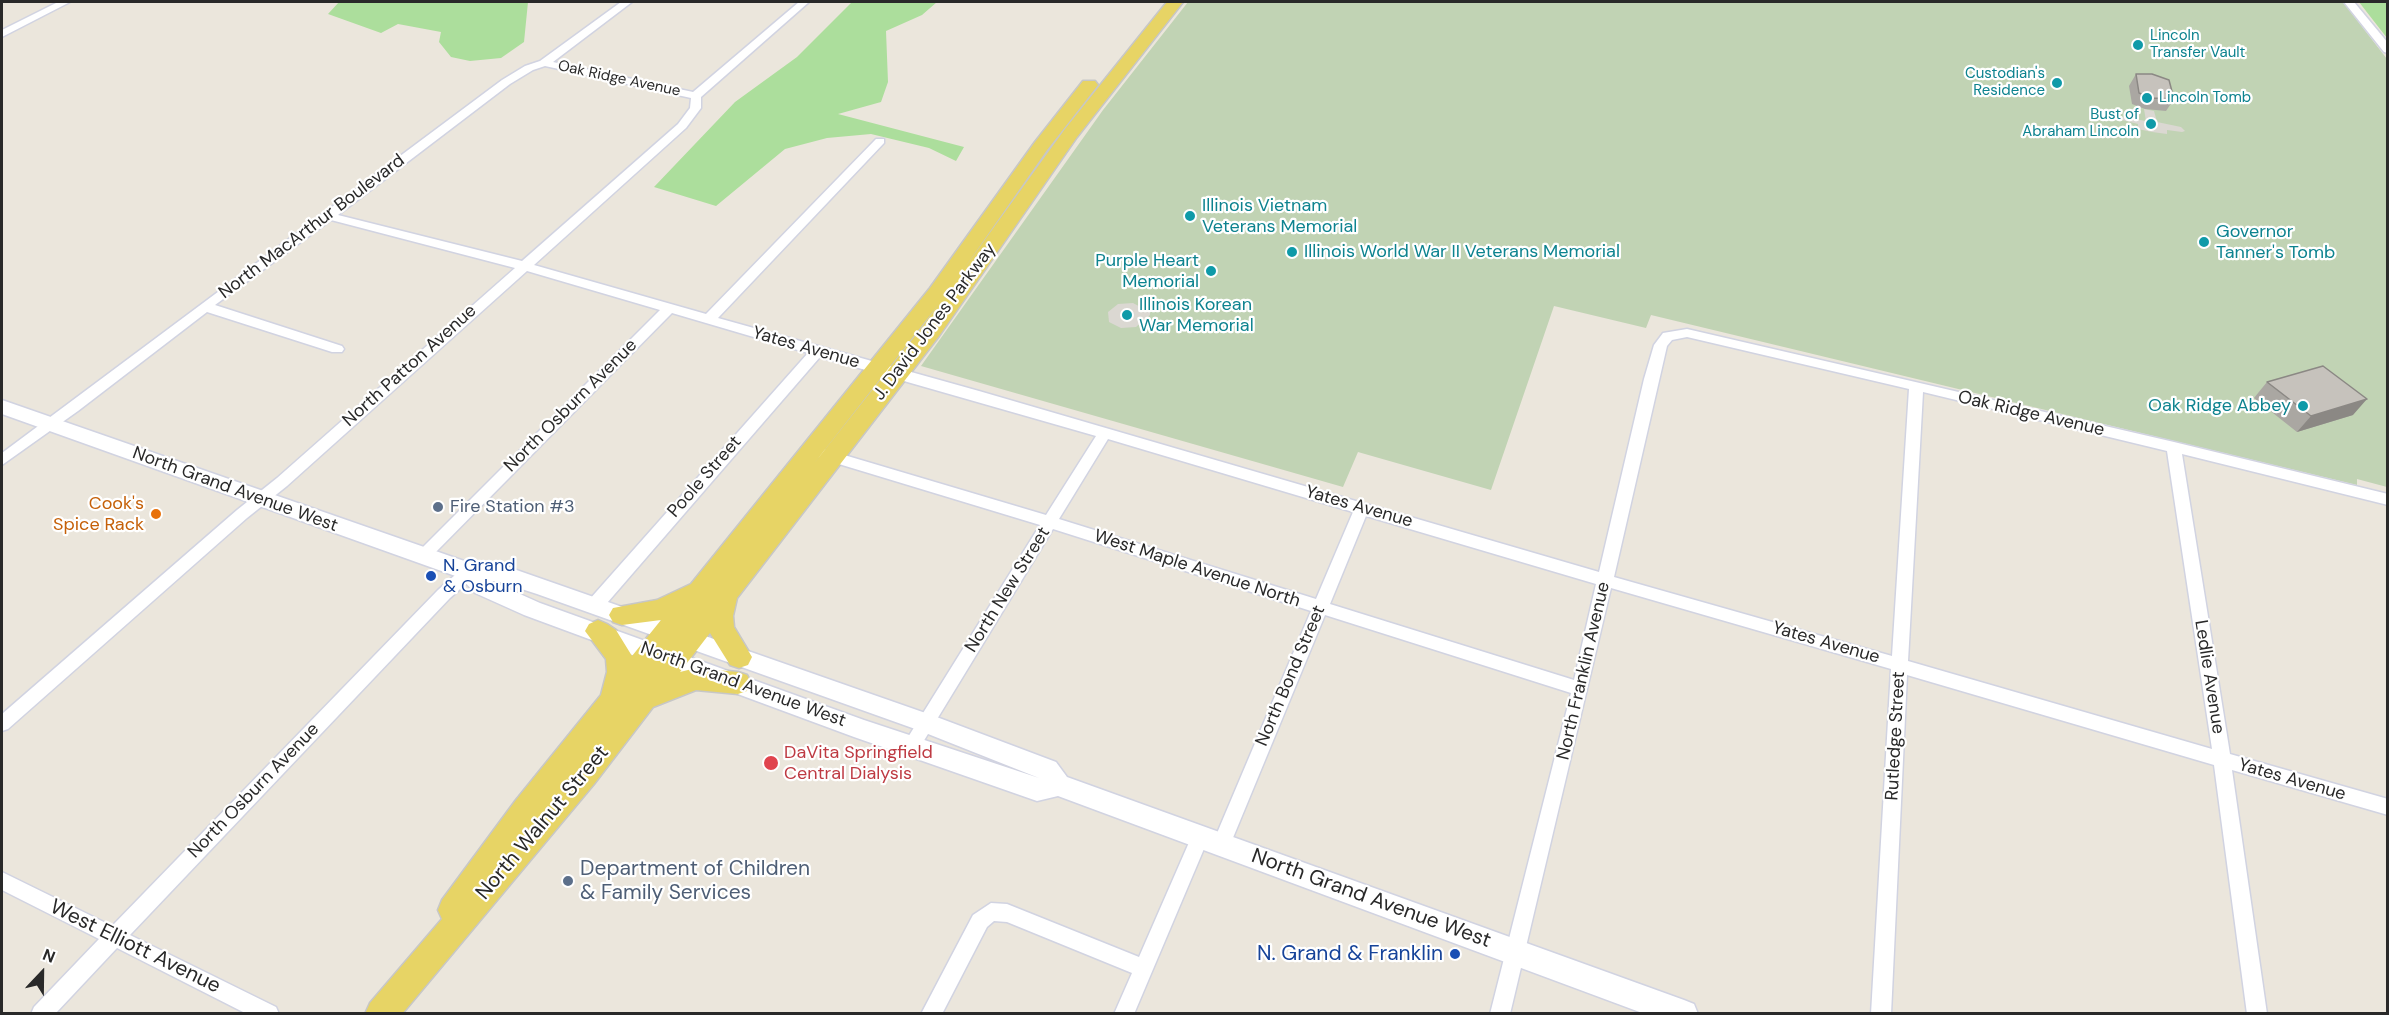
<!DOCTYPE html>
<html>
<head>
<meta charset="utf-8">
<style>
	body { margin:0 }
	#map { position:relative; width:2389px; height:1015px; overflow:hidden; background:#ebe6dc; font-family:"DM Sans",sans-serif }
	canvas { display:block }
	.frame { position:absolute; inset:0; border:3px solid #292929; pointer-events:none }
	.north { position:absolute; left:12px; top:943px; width:60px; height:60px; -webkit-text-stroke:4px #fff; paint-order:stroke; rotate:22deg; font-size:16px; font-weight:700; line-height:24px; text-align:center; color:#292929 }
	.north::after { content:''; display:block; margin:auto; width:21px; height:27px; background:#292929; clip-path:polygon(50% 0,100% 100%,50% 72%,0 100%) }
</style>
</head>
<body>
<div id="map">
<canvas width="2389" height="1015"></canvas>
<div class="frame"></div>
<div class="north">N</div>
</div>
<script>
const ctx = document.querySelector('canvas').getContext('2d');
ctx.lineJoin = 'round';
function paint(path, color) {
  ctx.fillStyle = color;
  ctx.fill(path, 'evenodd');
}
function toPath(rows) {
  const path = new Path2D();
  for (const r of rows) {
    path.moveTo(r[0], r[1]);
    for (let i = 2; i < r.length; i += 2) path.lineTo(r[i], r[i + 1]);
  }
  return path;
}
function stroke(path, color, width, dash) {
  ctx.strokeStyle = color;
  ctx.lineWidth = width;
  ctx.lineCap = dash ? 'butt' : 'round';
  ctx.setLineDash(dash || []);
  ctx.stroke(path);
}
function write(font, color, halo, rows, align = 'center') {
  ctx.font = font + ' "DM Sans",sans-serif';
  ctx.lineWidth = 4.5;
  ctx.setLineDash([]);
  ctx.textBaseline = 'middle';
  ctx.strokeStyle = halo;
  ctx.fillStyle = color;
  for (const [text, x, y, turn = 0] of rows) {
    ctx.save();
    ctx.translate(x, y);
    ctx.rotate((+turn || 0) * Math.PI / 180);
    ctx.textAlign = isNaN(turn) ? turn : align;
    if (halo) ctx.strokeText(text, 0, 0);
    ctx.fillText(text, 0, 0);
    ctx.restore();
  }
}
paint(toPath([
	[339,2,528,2,524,42,501,58,470,61,451,57,439,42,441,32,398,24,381,33,328,14],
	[852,2,937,2,922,15,886,31,888,82,881,102,838,114,964,147,956,161,929,148,871,134,827,138,785,149,716,206,654,187,735,102,797,57],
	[2359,2,2387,2,2387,38]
]), '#acde9c');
paint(toPath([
	[1188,2,2343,2,2387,59,2387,487,2357,479,2357,485,1651,315,1646,328,1554,306,1491,490,1358,452,1343,487,921,366,1103,110]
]), '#c1d3b4');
paint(toPath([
	[2144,109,2154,111,2157,122,2181,127,2185,131,2182,132,2167,130,2167,134,2152,132,2138,129,2138,124,2118,119,2122,117,2146,121],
	[1133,303,1150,312,1150,315,1136,327,1121,328,1109,322,1108,312,1118,304]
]), '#dbd8d2');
const street = toPath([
	[58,2,70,2,2,37,2,30,58,2],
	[621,2,632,2,553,62,693,92,799,2,809,2,701,97,701,108,686,128,534,265,706,314,876,139,884,139,884,143,718,318,979,391,1599,572,1644,379,1654,345,1663,333,1687,329,2174,442,2388,494,2388,505,2182,454,2230,754,2388,799,2388,815,2232,770,2267,1014,2247,1014,2214,765,1907,675,1891,1014,1871,1014,1891,669,1611,588,1510,1014,1490,1014,1571,693,1325,615,1230,845,1227,851,1221,853,1215,851,1212,845,1311,611,1053,529,917,752,911,755,905,752,902,747,905,742,1040,525,819,458,817,454,819,450,824,449,1046,515,1096,436,820,357,601,610,595,611,589,610,587,605,589,600,808,353,672,313,428,560,418,560,415,556,418,552,660,310,527,271,287,486,247,518,8,729,2,731,2,714,237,510,277,478,515,268,331,220,215,305,342,346,344,349,342,352,332,352,207,312,78,411,2,465,2,453,502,80,525,66,540,61,621,2],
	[545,66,691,98,690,108,678,124,522,261,338,215,510,84,533,70,545,66],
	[1687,337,1909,389,1892,656,1614,577,1667,346,1672,340,1687,337],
	[1923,392,2167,451,2212,749,1908,661,1923,392],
	[1108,439,1353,512,1316,599,1059,519,1108,439],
	[1366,516,1596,584,1574,680,1330,604,1366,516],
	[2344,2,2354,2,2388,43,2388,53,2384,52,2344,2],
	[469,566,475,568,477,572,475,576,450,598,130,935,276,1007,279,1014,247,1014,117,948,55,1014,31,1014,34,1007,99,939,2,890,2,872,112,926,438,590,463,568,469,566],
	[1200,829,1206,831,1209,837,1134,1014,1114,1014,1132,973,1007,922,994,921,987,927,942,1014,921,1014,973,915,991,903,1007,904,1139,957,1194,831,1200,829]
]);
const secondary = toPath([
	[2,400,470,563,497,563,505,566,934,716,1056,762,1067,777,1684,1000,1694,1004,1698,1014,1645,1014,1058,796,1037,801,854,737,524,615,475,593,461,578,2,414,2,400],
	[491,581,497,581,537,594,918,730,1039,778,864,720,540,603,491,581]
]);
const primary = toPath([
	[1167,2,1183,2,1077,137,939,336,737,598,733,616,734,627,752,657,748,665,739,668,730,665,710,633,680,672,696,668,738,672,747,675,751,683,747,691,738,694,696,690,653,707,594,784,402,1014,365,1014,370,1003,442,919,438,910,442,900,516,800,601,695,607,672,606,659,585,631,589,624,598,620,607,624,616,630,632,656,661,620,622,625,613,622,609,615,613,608,657,600,691,584,930,288,1035,142,1083,81,1095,81,1098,85,1047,150,963,270,1065,129,1167,2],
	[938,305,923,326,812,466,938,305]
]);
stroke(street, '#d1d3e1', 3);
stroke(secondary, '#d1d3e1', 3);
stroke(primary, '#c7c7c7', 3);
paint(street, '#fff');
paint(secondary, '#fff');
paint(primary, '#e7d465');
paint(toPath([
	[2136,74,2174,99,2166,111,2145,109,2132,104,2129,86],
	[2267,382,2353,415,2297,432,2254,398]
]), '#aaa7a2');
paint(toPath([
	[2367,399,2353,415,2297,432,2311,416]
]), '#8b8884');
const building = toPath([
	[2136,74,2152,74,2169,80,2174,99,2152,98,2139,93,2136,74],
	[2323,366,2367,399,2311,416,2267,382,2323,366]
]);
paint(building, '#c6c2bc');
stroke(building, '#8b8884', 1.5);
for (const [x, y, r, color] of [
	[2138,45,6,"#0f9aa8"],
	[2057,83,6,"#0f9aa8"],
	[2147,98,6,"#0f9aa8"],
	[2151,124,6,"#0f9aa8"],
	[1190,216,6,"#0f9aa8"],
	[2204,242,6,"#0f9aa8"],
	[1292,252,6,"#0f9aa8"],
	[1211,271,6,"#0f9aa8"],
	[1127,315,6,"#0f9aa8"],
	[2303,406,6,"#0f9aa8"],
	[438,507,6,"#5c6f8a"],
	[156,514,6,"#e8710a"],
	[431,576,6,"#1a4fb4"],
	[771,763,8,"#e0444e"],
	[568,881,6,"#5c6f8a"],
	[1455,954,6,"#1a4fb4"]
]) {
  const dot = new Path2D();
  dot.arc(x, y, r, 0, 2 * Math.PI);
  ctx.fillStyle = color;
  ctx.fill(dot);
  stroke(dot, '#fff', 2);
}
write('15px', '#0d838f', '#fff', [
	["Lincoln",2150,36],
	["Transfer Vault",2150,53],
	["Custodian's",2045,74,"right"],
	["Residence",2045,91,"right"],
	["Lincoln Tomb",2159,98],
	["Bust of",2139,115,"right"],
	["Abraham Lincoln",2139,132,"right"]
], 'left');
write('15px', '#292929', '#fff', [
	["Oak Ridge Avenue",619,79,12]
]);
write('18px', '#0d838f', '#fff', [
	["Illinois Vietnam",1202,206],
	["Veterans Memorial",1202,227],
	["Governor",2216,232],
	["Tanner's Tomb",2216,253],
	["Illinois World War II Veterans Memorial",1304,252],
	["Purple Heart",1199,261,"right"],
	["Memorial",1199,282,"right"],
	["Illinois Korean",1139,305],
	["War Memorial",1139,326],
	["Oak Ridge Abbey",2291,406,"right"]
], 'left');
write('18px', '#292929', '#fff', [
	["North MacArthur Boulevard",312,227,-37],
	["J. David Jones Parkway",935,322,-53],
	["Yates Avenue",806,348,16],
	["North Patton Avenue",410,366,-42],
	["North Osburn Avenue",571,406,-45],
	["Oak Ridge Avenue",2031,414,13],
	["Poole Street",705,477,-49],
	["North Grand Avenue West",235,490,20],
	["Yates Avenue",1359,507,16],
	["West Maple Avenue North",1197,569,18],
	["North New Street",1008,590,-58],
	["Yates Avenue",1826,643,16],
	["North Franklin Avenue",1584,671,-77],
	["North Bond Street",1291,676,-67],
	["Ledlie Avenue",2209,677,81],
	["North Grand Avenue West",743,685,20],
	["Rutledge Street",1896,736,-87],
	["Yates Avenue",2292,780,16],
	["North Osburn Avenue",254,791,-46]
]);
write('18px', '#c56008', '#fff', [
	["Cook's",144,504],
	["Spice Rack",144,525]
], 'right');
write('18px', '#4e5e75', '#fff', [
	["Fire Station #3",450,507]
], 'left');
write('18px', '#164399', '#fff', [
	["N. Grand",443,566],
	["& Osburn",443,587]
], 'left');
write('18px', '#be3a42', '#fff', [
	["DaVita Springfield",784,753],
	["Central Dialysis",784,774]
], 'left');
write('21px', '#292929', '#fff', [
	["North Walnut Street",543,823,-50],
	["North Grand Avenue West",1371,899,20],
	["West Elliott Avenue",135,947,26]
]);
write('21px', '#4e5e75', '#fff', [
	["Department of Children",580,869],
	["& Family Services",580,893]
], 'left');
write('21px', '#164399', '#fff', [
	["N. Grand & Franklin",1443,954]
], 'right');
</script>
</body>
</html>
